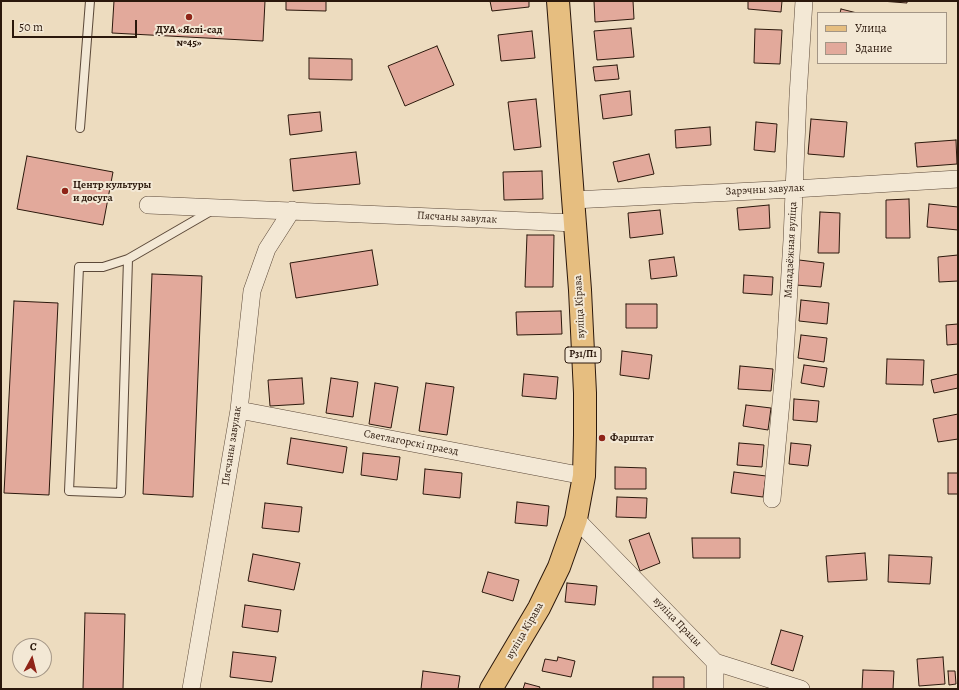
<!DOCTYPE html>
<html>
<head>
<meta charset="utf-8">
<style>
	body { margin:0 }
	#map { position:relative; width:959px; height:690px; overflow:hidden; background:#eddcbf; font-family:Alegreya,serif }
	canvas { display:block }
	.frame { position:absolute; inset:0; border:2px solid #2b180c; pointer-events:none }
	.legend { position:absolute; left:817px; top:12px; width:130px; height:52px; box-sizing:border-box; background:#f3e8d5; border:1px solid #a39585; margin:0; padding:5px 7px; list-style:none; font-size:12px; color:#2b180c }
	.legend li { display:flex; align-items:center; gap:8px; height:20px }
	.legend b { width:20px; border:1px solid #a39585 }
	.north { position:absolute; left:12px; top:638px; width:40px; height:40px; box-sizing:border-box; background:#f3e8d5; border:1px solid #a39585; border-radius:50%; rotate:7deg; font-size:11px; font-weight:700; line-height:16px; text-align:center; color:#2b180c }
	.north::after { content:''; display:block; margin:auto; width:14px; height:18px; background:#8f2418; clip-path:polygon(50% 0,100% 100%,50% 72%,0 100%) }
	.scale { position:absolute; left:12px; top:20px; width:125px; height:18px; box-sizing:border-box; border:2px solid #2b180c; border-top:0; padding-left:5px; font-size:12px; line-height:14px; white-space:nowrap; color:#2b180c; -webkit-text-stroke:3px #f3e8d5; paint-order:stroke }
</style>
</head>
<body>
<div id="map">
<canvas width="959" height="690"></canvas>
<div class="frame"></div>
<ul class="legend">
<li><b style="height:5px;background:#e6be80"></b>Улица</li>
<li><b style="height:11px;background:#e2a99b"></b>Здание</li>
</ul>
<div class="north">С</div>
<div class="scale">50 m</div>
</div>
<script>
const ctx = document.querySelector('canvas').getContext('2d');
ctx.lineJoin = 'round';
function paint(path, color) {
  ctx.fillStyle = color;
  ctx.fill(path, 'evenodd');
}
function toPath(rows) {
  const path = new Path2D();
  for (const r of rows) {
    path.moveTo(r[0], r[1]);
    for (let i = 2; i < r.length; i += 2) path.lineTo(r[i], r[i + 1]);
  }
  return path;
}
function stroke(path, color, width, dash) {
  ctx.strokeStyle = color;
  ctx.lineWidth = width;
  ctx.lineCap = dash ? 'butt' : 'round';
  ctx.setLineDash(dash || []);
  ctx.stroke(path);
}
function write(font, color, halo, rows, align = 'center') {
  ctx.font = font + ' Alegreya,serif';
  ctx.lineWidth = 4;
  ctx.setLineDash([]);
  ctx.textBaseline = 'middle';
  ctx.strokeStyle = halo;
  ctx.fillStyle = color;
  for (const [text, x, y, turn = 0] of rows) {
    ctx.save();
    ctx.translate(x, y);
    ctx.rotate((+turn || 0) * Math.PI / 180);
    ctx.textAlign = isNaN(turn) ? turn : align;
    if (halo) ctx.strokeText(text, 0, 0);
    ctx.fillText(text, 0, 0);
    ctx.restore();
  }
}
const building = toPath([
	[114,1,265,1,263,41,112,33,114,1],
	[286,1,326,1,326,11,286,10,286,1],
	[490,1,529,1,529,7,492,11,490,1],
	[594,1,633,1,634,19,595,22,594,1],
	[748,1,782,1,781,12,748,9,748,1],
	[881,1,907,1,907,3,881,1],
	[841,9,857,13,840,13,841,9],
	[631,28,634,57,597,60,594,31,631,28],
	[755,29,782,30,780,64,754,63,755,29],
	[532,31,535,58,501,61,498,35,532,31],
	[437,46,454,85,405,106,388,66,437,46],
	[309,58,352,59,352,80,309,79,309,58],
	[617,65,619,79,595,81,593,67,617,65],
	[630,91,632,115,603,119,600,95,630,91],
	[536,99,541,147,514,150,508,102,536,99],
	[320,112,322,131,290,135,288,115,320,112],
	[811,119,847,122,844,157,808,154,811,119],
	[756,122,777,124,775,152,754,150,756,122],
	[710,127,711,145,676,148,675,130,710,127],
	[956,140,957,164,917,167,915,143,956,140],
	[356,152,360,184,293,191,290,159,356,152],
	[649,154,654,174,618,182,613,162,649,154],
	[27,156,113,172,103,225,17,209,27,156],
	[542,171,543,199,504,200,503,172,542,171],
	[909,199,910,238,886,238,886,200,909,199],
	[929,204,958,207,958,230,927,227,929,204],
	[769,205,770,228,739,230,737,208,769,205],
	[660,210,663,234,630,238,628,213,660,210],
	[820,212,840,213,839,253,818,253,820,212],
	[527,235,554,235,553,287,525,287,527,235],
	[372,250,378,285,296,298,290,263,372,250],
	[958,255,958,281,939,282,938,257,958,255],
	[674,257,677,276,651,279,649,260,674,257],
	[799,260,824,263,821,287,796,285,799,260],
	[152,274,202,276,193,497,143,494,152,274],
	[744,275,773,277,772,295,743,293,744,275],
	[801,300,829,303,827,324,799,321,801,300],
	[14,301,58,303,49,495,4,493,14,301],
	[626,304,657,304,657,328,626,328,626,304],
	[561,311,562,334,517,335,516,312,561,311],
	[958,324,958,344,947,345,946,325,958,324],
	[801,335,827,338,824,362,798,358,801,335],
	[622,351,652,355,649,379,620,375,622,351],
	[887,359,924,360,923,385,886,384,887,359],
	[804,365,827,368,824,387,801,383,804,365],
	[740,366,773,369,771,391,738,389,740,366],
	[524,374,558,377,556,399,522,396,524,374],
	[958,374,958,388,934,393,931,380,958,374],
	[302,378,304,404,270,406,268,380,302,378],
	[331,378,358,382,353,417,326,413,331,378],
	[375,383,398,387,391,428,369,424,375,383],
	[426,383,454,387,447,435,419,431,426,383],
	[794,399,819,401,817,422,793,420,794,399],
	[746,405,771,408,768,430,743,426,746,405],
	[958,414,958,439,938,442,933,419,958,414],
	[291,438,347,447,343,473,287,464,291,438],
	[739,443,764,445,762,467,737,465,739,443],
	[791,443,811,445,808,466,789,464,791,443],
	[363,453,400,457,397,480,361,475,363,453],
	[615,467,646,468,646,489,615,489,615,467],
	[425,469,462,473,460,498,423,494,425,469],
	[734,472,766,476,763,497,731,493,734,472],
	[948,473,958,473,958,494,948,494,948,473],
	[617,497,647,498,646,518,616,517,617,497],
	[517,502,549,506,547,526,515,523,517,502],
	[265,503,302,507,299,532,262,528,265,503],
	[649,533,660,563,640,571,629,540,649,533],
	[692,538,740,538,740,558,693,558,692,538],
	[865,553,867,580,828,582,826,556,865,553],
	[253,554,300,563,294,590,248,581,253,554],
	[889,555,932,557,930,584,888,582,889,555],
	[488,572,519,580,513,601,482,592,488,572],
	[567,583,597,586,595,605,565,602,567,583],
	[245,605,281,610,278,632,242,627,245,605],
	[85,613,125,614,123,689,83,689,85,613],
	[781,630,803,636,793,671,771,664,781,630],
	[233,652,276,657,272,682,230,677,233,652],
	[558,657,575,661,571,677,542,671,545,659,557,661,558,657],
	[943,657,945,684,919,686,917,659,943,657],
	[863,670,894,671,893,689,862,689,863,670],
	[423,671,460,676,458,689,421,689,423,671],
	[948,671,955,671,956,684,949,685,948,671],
	[653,677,684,677,684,689,653,689,653,677],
	[525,683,540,687,539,689,523,689,525,683]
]);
paint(building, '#e2a99b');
stroke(building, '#2b180c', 1);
const lane = toPath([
	[80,128,90,1],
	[128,259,103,267,79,267,69,491,121,493,128,259,211,211]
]);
const street = toPath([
	[573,200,794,189,958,179],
	[148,205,575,223],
	[239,410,584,476],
	[772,499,784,370,792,240,798,96,804,1],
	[576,519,715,662,801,689],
	[191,689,239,410,252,291,267,249,292,210],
	[715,689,715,662]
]);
const primary = toPath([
	[491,689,539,608,559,567,576,519,584,476,585,435,585,393,580,290,558,1]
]);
stroke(lane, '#5c4939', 10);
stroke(street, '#5c4939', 18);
stroke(primary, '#2b180c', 24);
stroke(lane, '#f3e8d5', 8);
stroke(street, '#f3e8d5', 17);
stroke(primary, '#e6be80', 22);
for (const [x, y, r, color] of [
	[189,17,4,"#8f2418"],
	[65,191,4,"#8f2418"],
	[602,438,4,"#8f2418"]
]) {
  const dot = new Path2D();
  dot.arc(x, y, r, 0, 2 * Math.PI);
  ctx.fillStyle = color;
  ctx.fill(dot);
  stroke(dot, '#f3e8d5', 1.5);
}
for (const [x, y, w] of [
	[583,355,36]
]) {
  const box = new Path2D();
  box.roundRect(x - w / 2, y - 8, w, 16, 3);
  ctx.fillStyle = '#f3e8d5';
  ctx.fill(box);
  stroke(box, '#2b180c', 1);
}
write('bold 10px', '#2b180c', null, [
	["Р31/П1",583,355]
]);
write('bold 11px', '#2b180c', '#f3e8d5', [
	["ДУА «Яслі-сад",189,30,"center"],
	["№45»",189,43,"center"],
	["Центр культуры",73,185],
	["и досуга",73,198],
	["Фарштат",610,438]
], 'left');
write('11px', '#2b180c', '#f3e8d5', [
	["Зарэчны завулак",765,190,-3],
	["Пясчаны завулак",457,218,3],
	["Маладзёжная вуліца",791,250,-87],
	["вуліца Кірава",580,307,-93],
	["Светлагорскі праезд",411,443,11],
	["Пясчаны завулак",232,446,-81],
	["вуліца Працы",677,622,46],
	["вуліца Кірава",525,631,-60]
]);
</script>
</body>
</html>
